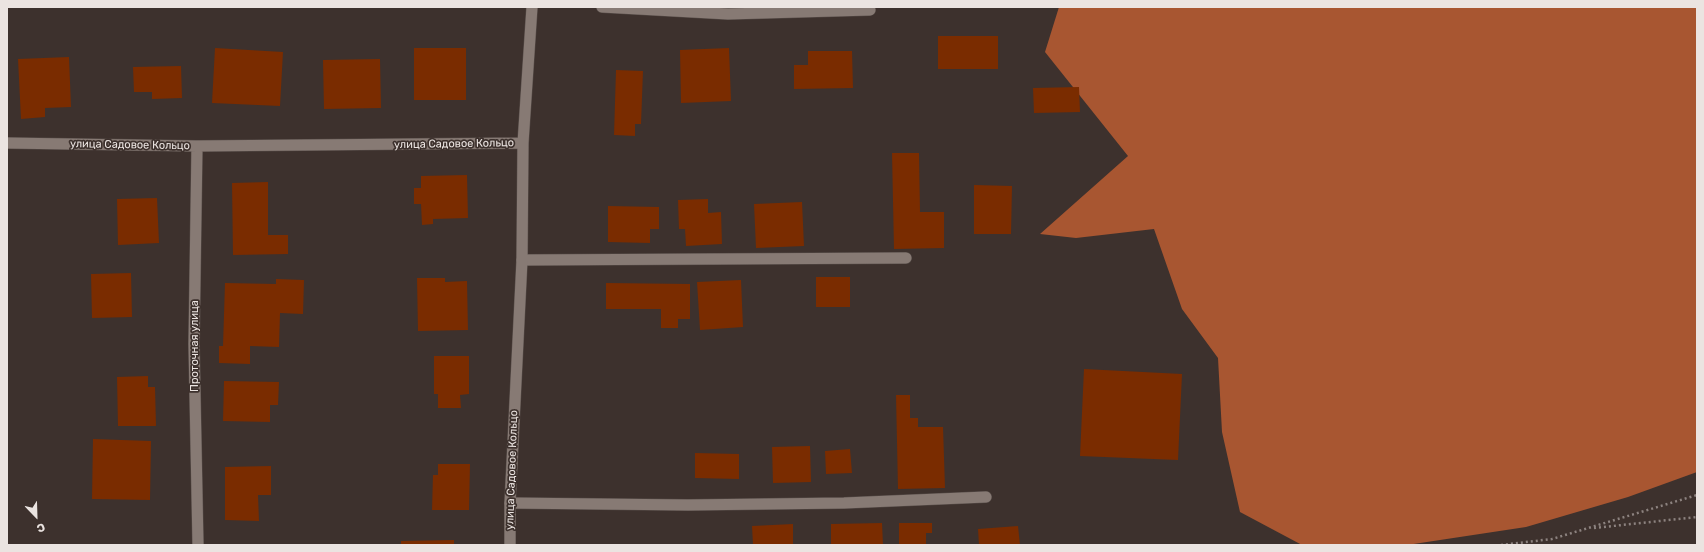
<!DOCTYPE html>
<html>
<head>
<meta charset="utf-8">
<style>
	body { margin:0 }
	#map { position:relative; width:1704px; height:552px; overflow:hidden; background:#3d312d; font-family:Rubik,sans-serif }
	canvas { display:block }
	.frame { position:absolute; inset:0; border:8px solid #ebe4e1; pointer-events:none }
	.north { position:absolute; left:16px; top:496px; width:40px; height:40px; -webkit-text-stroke:3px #3d312d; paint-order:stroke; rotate:157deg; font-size:11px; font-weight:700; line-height:16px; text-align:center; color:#ebe4e1 }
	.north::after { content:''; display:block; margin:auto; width:14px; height:18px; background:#ebe4e1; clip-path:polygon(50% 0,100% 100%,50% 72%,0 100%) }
</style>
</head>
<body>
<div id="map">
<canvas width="1704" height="552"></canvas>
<div class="frame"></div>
<div class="north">С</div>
</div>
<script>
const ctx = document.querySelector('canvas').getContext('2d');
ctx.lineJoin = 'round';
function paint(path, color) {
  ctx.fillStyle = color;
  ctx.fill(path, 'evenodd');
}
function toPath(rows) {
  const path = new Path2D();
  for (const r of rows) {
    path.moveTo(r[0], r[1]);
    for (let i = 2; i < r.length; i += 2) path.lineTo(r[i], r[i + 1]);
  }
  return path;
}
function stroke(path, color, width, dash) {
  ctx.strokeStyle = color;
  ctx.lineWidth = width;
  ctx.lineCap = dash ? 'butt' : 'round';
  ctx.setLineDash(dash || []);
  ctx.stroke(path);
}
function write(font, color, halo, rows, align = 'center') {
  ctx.font = font + ' Rubik,sans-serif';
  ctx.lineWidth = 3.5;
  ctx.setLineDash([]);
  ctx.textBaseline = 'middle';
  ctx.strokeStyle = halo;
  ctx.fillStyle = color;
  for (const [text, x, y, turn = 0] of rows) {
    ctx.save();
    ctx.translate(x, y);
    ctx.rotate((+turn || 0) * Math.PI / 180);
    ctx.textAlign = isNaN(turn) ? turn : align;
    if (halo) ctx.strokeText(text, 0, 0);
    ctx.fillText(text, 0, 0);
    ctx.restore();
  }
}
paint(toPath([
	[1059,7,1697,7,1697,472,1628,497,1526,527,1407,545,1302,545,1240,512,1222,432,1218,358,1182,309,1154,229,1076,238,1040,234,1128,156,1045,52]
]), '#a85631');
paint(toPath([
	[938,36,998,36,998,69,938,69],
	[215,48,283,52,280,106,212,103],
	[414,48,466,48,466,100,414,100],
	[729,48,731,101,681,103,680,50],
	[808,51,852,51,853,88,794,89,794,65,808,65],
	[69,57,71,107,45,108,45,117,21,119,18,59],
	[380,59,381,108,324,109,323,60],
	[181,66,182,98,152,99,152,92,134,92,133,67],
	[616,70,643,71,641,124,635,124,635,136,614,135],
	[1079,87,1080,112,1034,113,1033,88],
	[892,153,919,153,920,212,944,212,944,248,894,249],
	[467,175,468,218,433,219,433,224,422,225,421,204,414,204,414,188,421,188,421,176],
	[268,182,268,235,288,235,288,254,233,255,232,183],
	[974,185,1012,186,1011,234,974,234],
	[157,198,159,243,118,245,117,199],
	[708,199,708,213,721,212,722,244,686,246,685,229,679,229,678,200],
	[802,202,804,246,756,248,754,204],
	[608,206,659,207,659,229,650,229,650,243,608,242],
	[131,273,132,317,92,318,91,274],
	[816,277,850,277,850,307,816,307],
	[417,278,445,278,445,282,467,281,468,330,418,331],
	[276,279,304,280,303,314,280,313,279,347,250,346,250,364,219,363,219,346,223,346,225,283,276,284],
	[741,280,743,327,700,330,697,282],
	[606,283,690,284,690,319,678,319,678,328,661,328,661,309,606,309],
	[434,356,469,356,469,394,460,395,461,408,438,408,438,394,434,394],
	[1084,369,1182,374,1178,460,1080,456],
	[148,376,148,387,155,387,156,426,118,426,117,377],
	[224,381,279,382,278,405,270,405,270,422,223,421],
	[896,395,910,395,910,418,918,418,918,427,943,427,945,488,898,489],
	[93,439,151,441,150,500,92,499],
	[810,446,811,482,773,483,772,447],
	[850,449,852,473,826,474,825,451],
	[695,453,739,454,739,479,695,478],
	[438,464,470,464,469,510,432,510,433,475,438,475],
	[271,466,271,495,258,495,259,521,225,520,225,467],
	[882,523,883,545,831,545,831,524],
	[899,523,932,523,932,533,926,533,926,545,899,545],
	[793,524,793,545,753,545,752,526],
	[1018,526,1020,545,979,545,978,529],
	[454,540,454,545,401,545,401,541]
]), '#7a2c00');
const service = toPath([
	[602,7,728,14,870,10],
	[522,260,906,258],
	[510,503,688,505,844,503,986,497]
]);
const minor = toPath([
	[7,143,197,146,523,143],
	[197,146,194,344,198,545],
	[510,545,510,503,522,260,523,143,532,7]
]);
stroke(service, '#584e4a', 12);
stroke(minor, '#584e4a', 12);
stroke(toPath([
	[1594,528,1697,517],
	[1501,545,1552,539,1697,495]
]), '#8c827f', 2.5, [2, 3]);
stroke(service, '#877a74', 11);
stroke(minor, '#877a74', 11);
write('11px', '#ebe4e1', '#3d312d', [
	["улица Садовое Кольцо",454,144,-1],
	["улица Садовое Кольцо",130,145,1],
	["Проточная улица",195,346,-90],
	["улица Садовое Кольцо",512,470,-88]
]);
</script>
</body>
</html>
